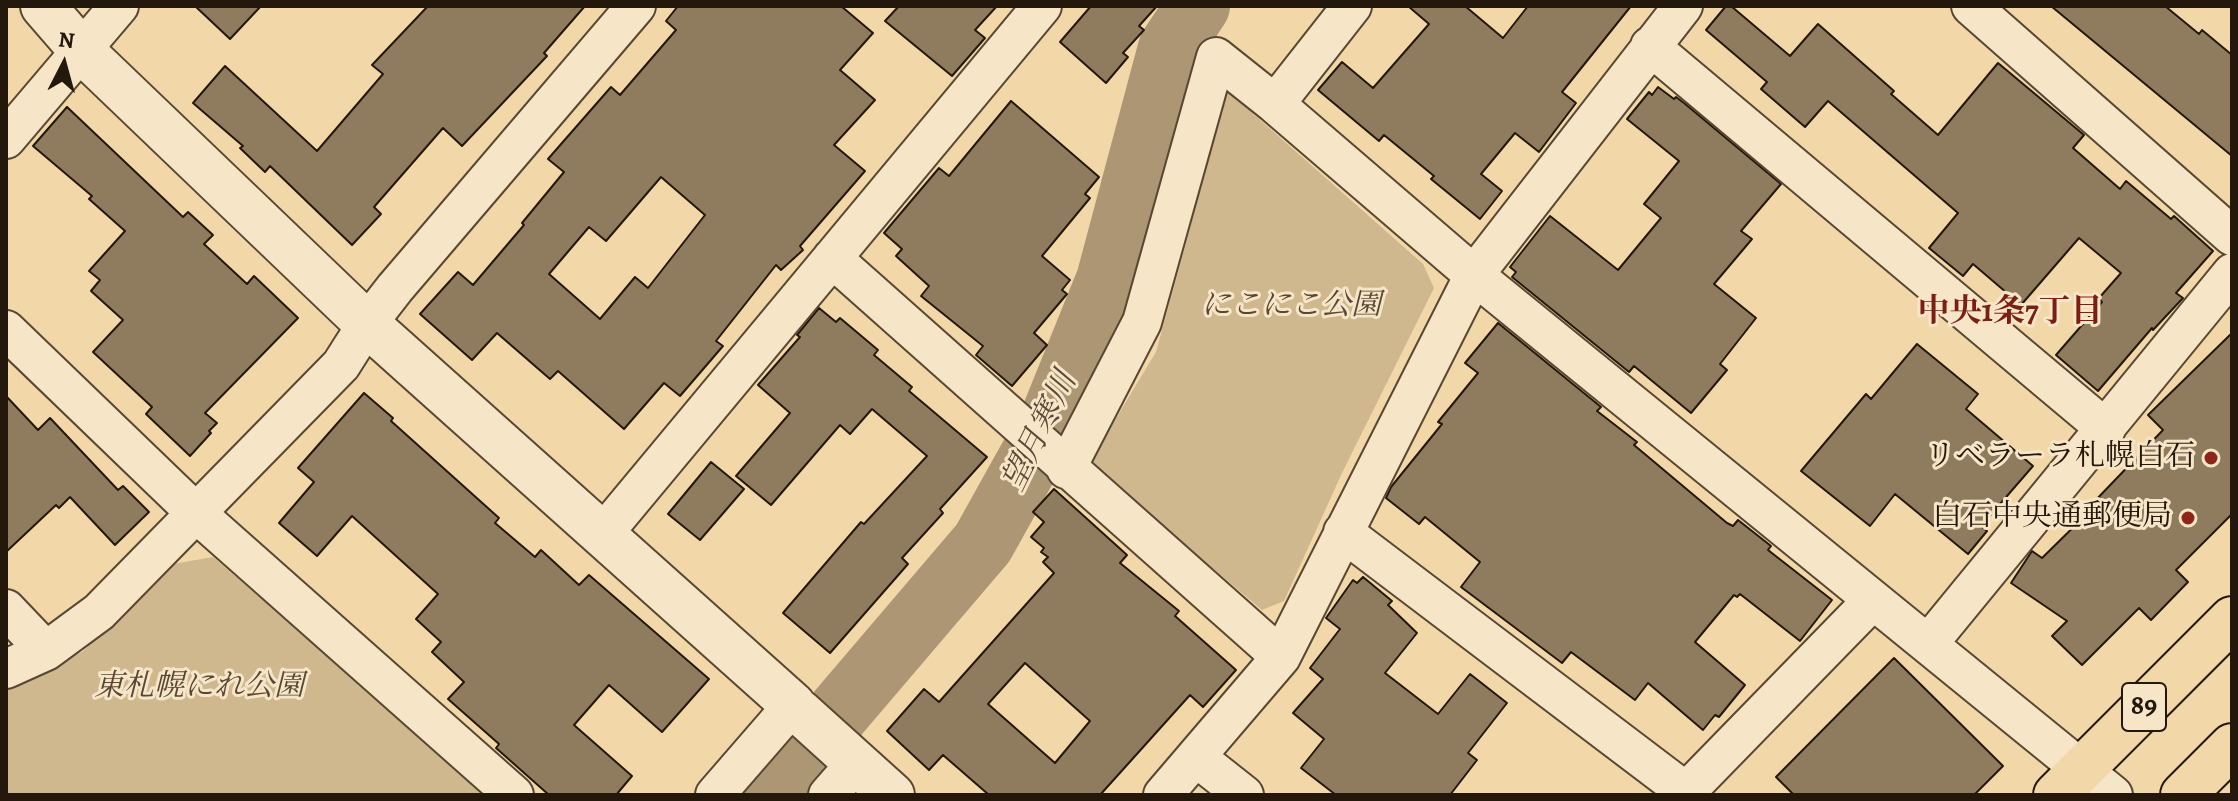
<!DOCTYPE html>
<html>
<head>
<meta charset="utf-8">
<style>
	body { margin:0 }
	#map { position:relative; width:2238px; height:801px; overflow:hidden; background:#f2d7a9; font-family:Alegreya,serif }
	canvas { display:block }
	.frame { position:absolute; inset:0; border:8px solid #24180c; pointer-events:none }
	.north { position:absolute; left:24px; top:24px; width:80px; height:80px; -webkit-text-stroke:6px #f7e5c7; paint-order:stroke; rotate:6deg; font-size:22px; font-weight:700; line-height:32px; text-align:center; color:#24180c }
	.north::after { content:''; display:block; margin:auto; width:28px; height:36px; background:#24180c; clip-path:polygon(50% 0,100% 100%,50% 72%,0 100%) }
</style>
</head>
<body>
<div id="map">
<canvas width="2238" height="801"></canvas>
<div class="frame"></div>
<div class="north">N</div>
</div>
<script>
const ctx = document.querySelector('canvas').getContext('2d');
ctx.lineJoin = 'round';
function paint(path, color) {
  ctx.fillStyle = color;
  ctx.fill(path, 'evenodd');
}
function toPath(rows) {
  const path = new Path2D();
  for (const r of rows) {
    path.moveTo(r[0], r[1]);
    for (let i = 2; i < r.length; i += 2) path.lineTo(r[i], r[i + 1]);
  }
  return path;
}
function stroke(path, color, width, dash) {
  ctx.strokeStyle = color;
  ctx.lineWidth = width;
  ctx.lineCap = dash ? 'butt' : 'round';
  ctx.setLineDash(dash || []);
  ctx.stroke(path);
}
function write(font, color, halo, rows, align = 'center') {
  ctx.font = font + ' Alegreya,"Noto Serif JP",serif';
  ctx.lineWidth = 6;
  ctx.setLineDash([]);
  ctx.textBaseline = 'middle';
  ctx.strokeStyle = halo;
  ctx.fillStyle = color;
  for (const [text, x, y, turn = 0] of rows) {
    ctx.save();
    ctx.translate(x, y);
    ctx.rotate((+turn || 0) * Math.PI / 180);
    ctx.textAlign = isNaN(turn) ? turn : align;
    if (halo) ctx.strokeText(text, 0, 0);
    ctx.fillText(text, 0, 0);
    ctx.restore();
  }
}
paint(toPath([
	[1224,88,1423,264,1434,288,1342,473,1284,601,1262,610,1089,463,1156,352,1191,225],
	[213,557,487,795,6,795,6,686,82,652,173,564]
]), '#cfb78e');
stroke(toPath([
	[768,795,983,543,1051,421,1108,280,1170,48,1198,6]
]), '#ac9674', 64);
const building = toPath([
	[195,6,261,6,230,39,195,6],
	[428,6,585,6,544,53,547,56,462,146,443,128,374,207,381,214,352,245,270,166,265,172,240,148,243,146,193,103,225,66,317,151,383,74,372,65,428,6],
	[678,6,841,6,873,33,840,70,875,100,834,145,865,171,800,246,803,250,781,270,776,265,716,341,723,346,680,396,664,383,624,429,558,371,550,379,497,333,472,360,420,314,458,272,473,285,524,225,522,223,564,172,548,159,611,87,620,95,676,30,666,21,678,6],
	[661,177,705,215,648,288,635,277,600,319,549,274,589,227,606,241,661,177],
	[899,6,997,6,975,30,985,38,952,76,885,21,899,6],
	[1091,6,1157,6,1139,26,1144,30,1123,53,1128,57,1106,83,1060,42,1091,6],
	[1408,6,1465,6,1503,38,1528,6,1631,6,1562,92,1576,103,1539,152,1515,133,1481,174,1502,191,1480,219,1431,179,1434,176,1384,135,1379,141,1318,90,1342,62,1373,88,1429,24,1408,6],
	[1726,6,1731,6,1790,56,1818,24,1894,91,1891,94,1938,135,1998,63,2084,135,2073,148,2120,189,2126,181,2171,219,2174,216,2213,251,2176,293,2183,298,2153,330,2152,328,2098,391,2056,355,2102,302,2099,298,2121,273,2079,238,2021,305,1973,264,1963,276,1929,248,1958,213,1828,101,1805,127,1761,89,1767,82,1706,30,1726,6],
	[2051,6,2165,6,2199,34,2202,30,2232,55,2232,156,2051,6],
	[1658,87,1674,99,1676,97,1684,103,1781,184,1741,231,1752,239,1714,284,1756,318,1720,364,1727,370,1691,413,1634,366,1629,372,1512,277,1516,272,1510,267,1550,216,1618,270,1661,218,1644,204,1679,161,1627,119,1649,92,1652,95,1658,87],
	[1011,101,1099,177,1085,194,1090,198,1042,256,1070,280,1062,290,1067,294,1034,333,1047,345,1012,386,976,355,983,346,921,296,929,286,896,256,902,249,884,233,939,168,949,176,1011,101],
	[67,107,183,217,188,212,213,235,204,244,247,284,254,276,298,318,205,413,217,423,209,431,211,433,190,456,146,414,152,407,93,352,123,320,91,291,100,280,89,271,125,231,89,199,92,196,33,146,67,107],
	[819,308,836,322,840,318,878,350,874,355,912,387,909,391,987,457,940,509,943,513,902,558,908,564,830,653,783,613,861,522,864,524,927,456,872,409,850,434,840,425,771,505,736,476,790,413,758,385,800,337,797,335,819,308],
	[1498,323,1601,407,1597,411,1637,442,1634,445,1727,523,1733,526,1738,520,1771,546,1768,550,1832,600,1800,641,1740,594,1737,597,1734,595,1695,642,1745,685,1719,717,1715,715,1703,730,1648,683,1635,700,1571,652,1562,663,1461,587,1480,562,1425,517,1419,524,1386,498,1391,487,1442,424,1438,422,1478,373,1465,363,1498,323],
	[2232,333,2232,514,2176,570,2188,582,2151,620,2139,608,2082,665,2052,636,2067,621,2011,583,2032,551,2042,558,2095,506,2092,504,2163,430,2148,415,2232,333],
	[1917,344,1978,394,1966,409,2033,466,1981,526,1987,531,1968,554,1895,494,1870,526,1801,471,1866,394,1871,399,1917,344],
	[364,393,393,418,391,421,499,518,495,523,535,557,541,550,579,585,589,575,709,679,662,732,609,685,574,725,632,776,616,795,549,795,496,748,499,744,448,699,464,682,432,652,441,642,416,619,438,594,352,516,317,556,279,523,314,482,298,468,364,393],
	[6,396,38,430,50,418,118,490,123,486,149,512,115,545,70,497,59,508,56,505,6,552,6,396],
	[711,462,744,489,700,540,668,514,711,462],
	[1054,489,1127,555,1120,563,1179,611,1175,616,1236,670,1203,707,1190,695,1100,795,989,795,943,755,929,770,887,731,924,689,939,702,1054,573,1043,562,1048,557,1041,552,1044,548,1031,537,1044,522,1033,512,1054,489],
	[1025,663,1090,721,1055,763,988,704,1025,663],
	[1363,577,1392,601,1388,605,1417,633,1385,673,1438,714,1470,674,1507,703,1468,753,1477,760,1450,795,1336,795,1301,768,1324,739,1293,713,1323,679,1310,668,1340,629,1326,618,1353,580,1357,583,1363,577],
	[1894,658,2003,766,1974,795,1794,795,1776,777,1894,658]
]);
paint(building, '#8f7b5e');
stroke(building, '#24180c', 2);
const minor = toPath([
	[1971,6,2232,236],
	[1650,46,2106,429],
	[1275,104,1352,6],
	[6,139,119,6],
	[832,258,1281,657],
	[6,330,196,513,514,795],
	[1066,469,1142,322,1216,57,1275,104,1474,275,2113,795],
	[1343,532,1686,792],
	[602,535,1042,6],
	[6,609,46,651],
	[1928,644,2232,273],
	[6,669,46,651,99,612,341,365,367,324,395,288,636,6],
	[1196,757,1244,795],
	[715,795,793,705,800,712],
	[828,795,856,763],
	[1163,795,1281,657,1474,275,1683,6],
	[1683,795,1873,600]
]);
const tertiary = toPath([
	[43,6,82,51,367,324,793,705],
	[800,712,892,795]
]);
const primary = toPath([
	[2056,795,2232,619],
	[2183,795,2232,746]
]);
stroke(minor, '#584833', 42);
stroke(tertiary, '#584833', 48);
stroke(primary, '#24180c', 48);
stroke(minor, '#f7e5c7', 38);
stroke(tertiary, '#f7e5c7', 44);
stroke(primary, '#f2d7a9', 44);
for (const [x, y, r, color] of [
	[2211,458,8,"#8f2418"],
	[2188,518,8,"#8f2418"]
]) {
  const dot = new Path2D();
  dot.arc(x, y, r, 0, 2 * Math.PI);
  ctx.fillStyle = color;
  ctx.fill(dot);
  stroke(dot, '#f7e5c7', 3);
}
for (const [x, y, w] of [
	[2144,707,44]
]) {
  const box = new Path2D();
  box.roundRect(x - w / 2, y - 24, w, 48, 6);
  ctx.fillStyle = '#f7e5c7';
  ctx.fill(box);
  stroke(box, '#24180c', 2);
}
write('bold 28px', '#24180c', null, [
	["89",2144,707]
]);
write('italic 30px', '#574833', '#f7e5c7', [
	["にこにこ公園",1291,307],
	["東札幌にれ公園",199,688]
]);
write('30px', '#24180c', '#f7e5c7', [
	["リベラーラ札幌白石",2195,458],
	["白石中央通郵便局",2172,518]
], 'right');
write('bold 32px', '#7a1f14', '#f7e5c7', [
	["中央1条7丁目",2010,313]
]);
write('italic 32px', '#5a4a36', '#f7e5c7', [
	["望月寒川",1041,432,-64]
]);
</script>
</body>
</html>
